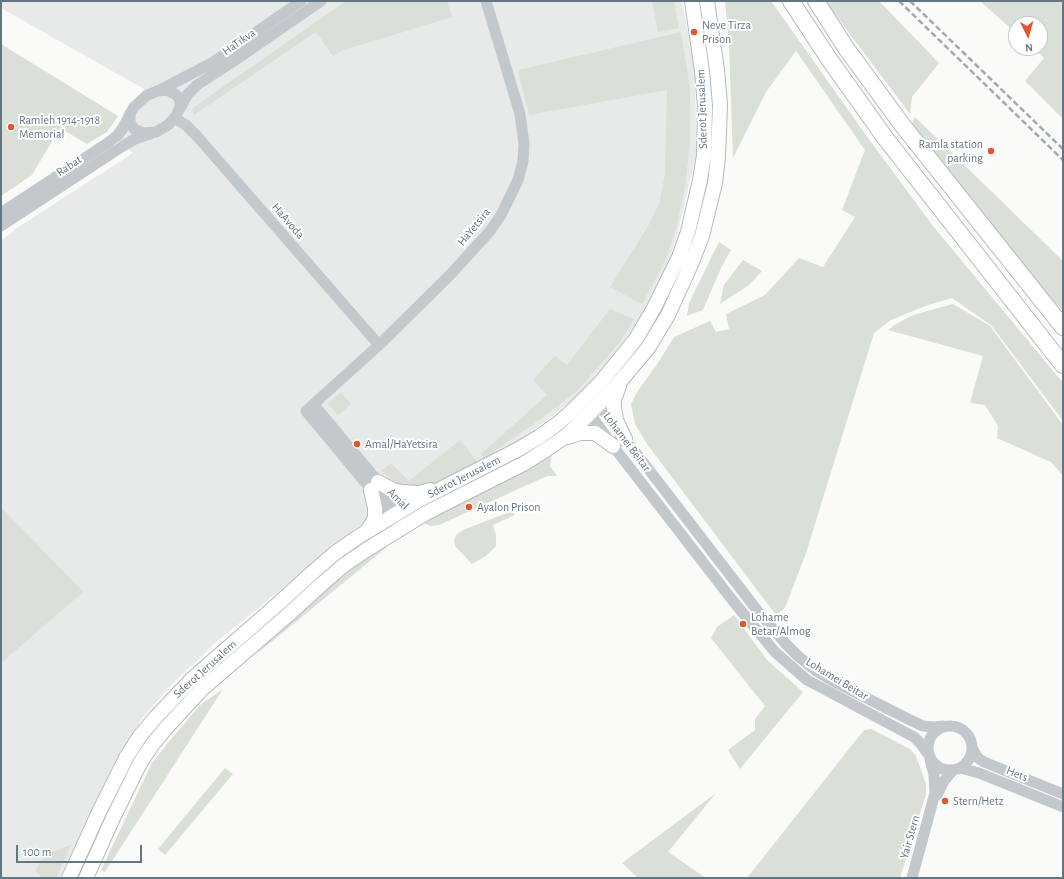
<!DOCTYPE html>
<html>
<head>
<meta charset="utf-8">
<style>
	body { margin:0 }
	#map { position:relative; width:1064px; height:879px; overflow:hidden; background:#fafaf8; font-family:"Alegreya Sans",sans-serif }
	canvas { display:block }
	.frame { position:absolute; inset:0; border:2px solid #657683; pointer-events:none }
	.north { position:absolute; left:1008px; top:16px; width:40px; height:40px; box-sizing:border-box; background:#fff; border:1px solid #c1c8cd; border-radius:50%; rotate:175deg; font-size:11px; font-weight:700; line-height:16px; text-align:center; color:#657683 }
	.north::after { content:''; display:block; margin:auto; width:14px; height:18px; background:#e4572e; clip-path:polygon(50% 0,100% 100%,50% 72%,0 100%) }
	.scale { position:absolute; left:16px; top:845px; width:126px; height:18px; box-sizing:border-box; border:2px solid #657683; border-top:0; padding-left:5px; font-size:12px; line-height:14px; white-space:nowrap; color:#657683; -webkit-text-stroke:3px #fff; paint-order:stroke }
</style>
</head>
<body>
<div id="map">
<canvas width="1064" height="879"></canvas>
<div class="frame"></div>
<div class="north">N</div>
<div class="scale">100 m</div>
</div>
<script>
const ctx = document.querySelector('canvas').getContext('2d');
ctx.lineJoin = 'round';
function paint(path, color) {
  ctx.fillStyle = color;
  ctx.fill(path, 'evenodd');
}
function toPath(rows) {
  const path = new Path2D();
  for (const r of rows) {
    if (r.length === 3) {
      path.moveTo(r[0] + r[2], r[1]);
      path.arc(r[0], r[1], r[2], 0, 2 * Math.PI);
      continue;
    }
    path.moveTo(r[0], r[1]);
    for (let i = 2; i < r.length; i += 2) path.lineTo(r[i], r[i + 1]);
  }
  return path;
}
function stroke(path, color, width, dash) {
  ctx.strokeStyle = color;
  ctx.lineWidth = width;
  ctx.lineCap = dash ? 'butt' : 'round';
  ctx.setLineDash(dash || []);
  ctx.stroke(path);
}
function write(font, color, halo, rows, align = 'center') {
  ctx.font = font + ' "Alegreya Sans",sans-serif';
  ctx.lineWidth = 4;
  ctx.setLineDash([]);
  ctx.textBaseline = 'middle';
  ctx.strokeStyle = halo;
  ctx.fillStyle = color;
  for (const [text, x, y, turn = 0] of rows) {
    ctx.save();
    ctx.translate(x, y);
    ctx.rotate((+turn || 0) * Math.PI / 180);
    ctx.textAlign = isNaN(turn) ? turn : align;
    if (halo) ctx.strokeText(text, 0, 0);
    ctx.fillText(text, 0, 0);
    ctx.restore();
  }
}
paint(toPath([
	[1,1,682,1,695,72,696,155,677,236,667,265,635,327,608,362,574,399,526,436,436,490,364,523,216,642,170,686,143,717,117,758,60,878,1,878,1,241,17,228,133,153,110,135,144,89,1,8]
]), '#e8e9e9');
paint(toPath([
	[346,1,447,1,452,17,344,50,333,56,316,32,194,115,192,109,197,105],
	[652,1,674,1,679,28,658,32],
	[725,1,771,1,868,138,933,226,1063,383,1063,421,991,325,952,298,925,306,891,320,874,333,806,553,785,608,776,615,647,444,635,424,631,404,637,392,656,366,674,337,710,321,716,332,729,329,726,314,765,295,799,258,823,267,855,217,842,210,865,150,796,51,766,92,733,158,729,45],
	[825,1,879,1,939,63,912,97,910,114],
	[980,1,1063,1,1063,119,1025,81,1044,58,1033,48,1040,48,1040,24,1016,24,1016,33],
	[681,32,690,89,690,144,685,187,676,229,664,263,642,304,610,287,650,223,660,202,665,173,667,90,529,115,518,70],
	[1,44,118,116,107,132,87,144,60,128,32,175,1,196],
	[915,117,1063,261,1063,311,1015,257,911,126],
	[719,242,731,250,721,268,703,310,687,316,689,303],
	[743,260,762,271,749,285,720,304,724,285],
	[953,304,990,326,1063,425,1063,476,1051,462,997,438,998,426,985,405,970,403,983,356,888,330,896,324,913,315],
	[610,309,634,319,620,342,577,391,542,418,484,459,481,454,547,395,533,380,555,356,567,365],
	[341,392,351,404,338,415,328,404],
	[460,440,478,462,444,482,422,487,412,488,396,484,381,471,391,463,409,481],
	[552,452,550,466,557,476,547,476,439,525,430,526,422,522],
	[1,507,83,592,1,663],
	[512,511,515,515,493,525,496,535,496,546,486,556,472,564,455,546,454,541,456,535,463,530],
	[390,539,387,547,253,657,329,583],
	[734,615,767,660,803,692,740,769,728,750,755,730,755,719,765,706,711,638,717,627],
	[223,689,105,872,101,870,152,763,168,743,200,705],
	[871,729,910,749,916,756,926,784,926,794,900,878,747,878,864,730],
	[225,768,233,774,165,855,158,849],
	[716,793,668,852,706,878,638,878,622,863],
	[71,845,56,878,39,878,40,875,35,871,45,855]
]), '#dadfd7');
const major = toPath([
	[619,386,614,400,614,408,616,420,625,439],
	[568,437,580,433,595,433,613,446],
	[378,482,393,490,402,492,420,493,430,490],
	[367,531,370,527,375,518,375,508,371,490],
	[69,878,99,812,127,756,140,736,155,718,192,679,278,604,313,572,335,553,358,537,419,500,517,450,539,437,557,424,570,413,601,382,636,339,654,308,679,257,688,232,700,180,704,155,705,106,702,71,692,1],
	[86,878,113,818,140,763,152,745,166,728,202,689,288,615,323,583,344,565,366,550,426,513,525,463,547,449,566,436,580,423,612,391,648,348,668,315,692,262,702,236,715,183,718,157,720,105,717,70,707,1]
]);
const highway = toPath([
	[791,1,829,59,886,139,1063,365],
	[816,1,846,48,903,126,1063,327]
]);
stroke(major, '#b5babe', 16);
stroke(highway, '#b4b9bd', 18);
stroke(toPath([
	[160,90,212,63,301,1],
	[179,110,188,94,197,85,234,61,321,1],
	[174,118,186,125,196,135,379,345],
	[1,213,109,142,118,135,123,128,131,112,134,107,146,96,157,91,167,90,175,94,180,99,180,107,176,116,168,125,156,132,145,133,135,130,130,123,130,114],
	[1,226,123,146,135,139,150,134],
	[593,401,599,405,757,610,785,643,798,656,815,670,833,681,908,719,923,726,934,727,943,726],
	[314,405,402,510,404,518],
	[588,406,590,414,613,446,733,601,775,652,807,680,914,737,921,744,928,754],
	[406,524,393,516,306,411,379,345,450,275,490,231,501,215,518,180,523,161,524,144,520,114,486,1],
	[950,748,22],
	[972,748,978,758,984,762,1063,794],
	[960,768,979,773,1063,807],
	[937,795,944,781,953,770],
	[912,878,935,793,934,775,930,759]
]), '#c3c8cc', 11);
stroke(major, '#fff', 14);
stroke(highway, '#fff', 16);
stroke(toPath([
	[899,1,1063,160],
	[910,1,1063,149]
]), '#a2aab0', 2.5, [6, 3]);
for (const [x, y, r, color] of [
	[694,32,4,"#e4572e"],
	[11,127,4,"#e4572e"],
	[991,151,4,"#e4572e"],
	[357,444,4,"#e4572e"],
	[469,507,4,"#e4572e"],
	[743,624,4,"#e4572e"],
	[945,801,4,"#e4572e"]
]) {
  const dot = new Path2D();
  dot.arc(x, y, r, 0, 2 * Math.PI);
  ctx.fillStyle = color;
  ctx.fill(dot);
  stroke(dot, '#fff', 1.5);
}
write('12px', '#657683', '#fff', [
	["Neve Tirza",702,25],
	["Prison",702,39],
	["Ramleh 1914-1918",19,120],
	["Memorial",19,134],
	["Ramla station",983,144,"right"],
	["parking",983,158,"right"],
	["Amal/HaYetsira",365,444],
	["Ayalon Prison",477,507],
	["Lohame",751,617],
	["Betar/Almog",751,631],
	["Stern/Hetz",953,801]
], 'left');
write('12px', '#657683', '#fff', [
	["HaTikva",239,42,-35],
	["Sderot Jerusalem",702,109,-92],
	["Rabat",69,166,-33],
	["HaAvoda",288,221,49],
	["HaYetsira",474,227,-51],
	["Lohamei Beitar",627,442,53],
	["Sderot Jerusalem",464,477,-27],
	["Amal",398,499,45],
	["Sderot Jerusalem",205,669,-42],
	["Lohamei Beitar",837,679,31],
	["Hets",1017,774,22],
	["Yair Stern",910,837,-74]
]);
</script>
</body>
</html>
